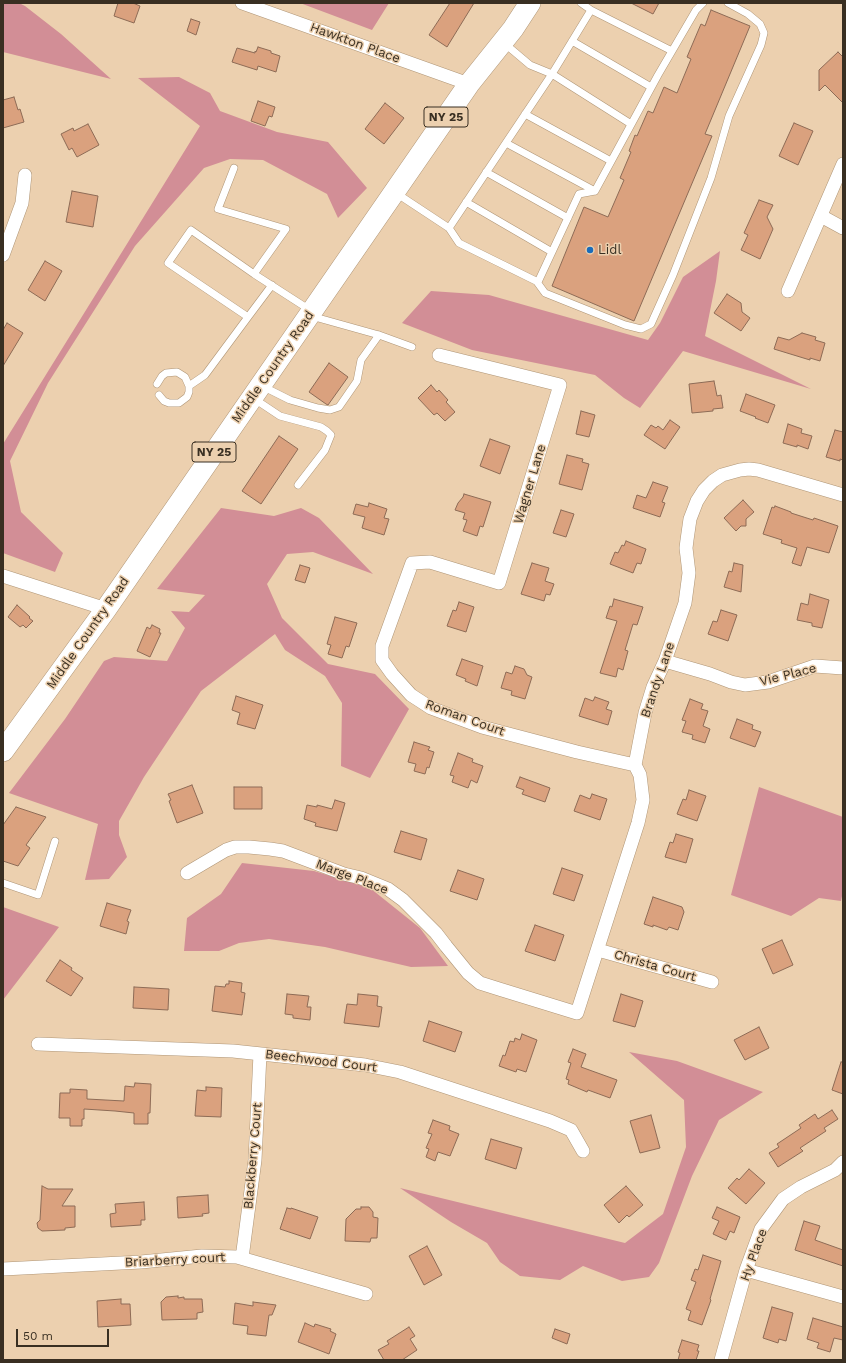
<!DOCTYPE html>
<html>
<head>
<meta charset="utf-8">
<style>
	body { margin:0 }
	#map { position:relative; width:846px; height:1363px; overflow:hidden; background:#ecd0af; font-family:"Work Sans",sans-serif }
	canvas { display:block }
	.frame { position:absolute; inset:0; border:4px solid #392f22; pointer-events:none }
	.scale { position:absolute; left:16px; top:1329px; width:93px; height:18px; box-sizing:border-box; border:2px solid #392f22; border-top:0; padding-left:5px; font-size:12px; line-height:14px; white-space:nowrap; color:#392f22; -webkit-text-stroke:3px #ecd0af; paint-order:stroke }
</style>
</head>
<body>
<div id="map">
<canvas width="846" height="1363"></canvas>
<div class="frame"></div>
<div class="scale">50 m</div>
</div>
<script>
const ctx = document.querySelector('canvas').getContext('2d');
ctx.lineJoin = 'round';
function paint(path, color) {
  ctx.fillStyle = color;
  ctx.fill(path, 'evenodd');
}
function toPath(rows) {
  const path = new Path2D();
  for (const r of rows) {
    path.moveTo(r[0], r[1]);
    for (let i = 2; i < r.length; i += 2) path.lineTo(r[i], r[i + 1]);
  }
  return path;
}
function stroke(path, color, width, dash) {
  ctx.strokeStyle = color;
  ctx.lineWidth = width;
  ctx.lineCap = dash ? 'butt' : 'round';
  ctx.setLineDash(dash || []);
  ctx.stroke(path);
}
function write(font, color, halo, rows, align = 'center') {
  ctx.font = font + ' "Work Sans",sans-serif';
  ctx.lineWidth = 3;
  ctx.setLineDash([]);
  ctx.textBaseline = 'middle';
  ctx.strokeStyle = halo;
  ctx.fillStyle = color;
  for (const [text, x, y, turn = 0] of rows) {
    ctx.save();
    ctx.translate(x, y);
    ctx.rotate((+turn || 0) * Math.PI / 180);
    ctx.textAlign = isNaN(turn) ? turn : align;
    if (halo) ctx.strokeText(text, 0, 0);
    ctx.fillText(text, 0, 0);
    ctx.restore();
  }
}
paint(toPath([
	[3,3,19,3,25,6,61,34,111,79,3,52],
	[300,3,389,3,372,30],
	[179,77,210,93,220,111,277,132,328,142,367,188,338,218,327,194,263,160,230,159,204,168,135,246,48,383,10,461,21,512,63,553,55,572,3,553,3,444,200,126,138,78],
	[720,251,716,281,705,336,811,389,683,351,640,408,624,398,595,375,472,350,402,323,431,291,489,295,648,340,660,323,683,277],
	[221,508,274,516,301,508,319,518,373,574,313,552,287,554,267,584,282,618,328,664,375,674,409,709,370,778,341,766,342,703,325,676,285,650,275,634,201,691,144,777,119,821,119,835,127,857,109,879,85,880,98,824,9,793,65,719,104,661,114,657,167,661,185,628,171,611,189,612,205,595,157,589],
	[759,787,843,817,843,891,841,901,819,898,791,916,731,895],
	[242,863,314,871,370,888,420,928,448,966,411,967,325,947,269,939,239,943,219,951,184,951,187,918,221,894],
	[3,907,59,927,3,1000],
	[629,1052,677,1061,763,1092,719,1120,692,1176,659,1263,649,1277,622,1281,583,1266,560,1280,520,1276,500,1262,487,1243,451,1222,400,1188,625,1243,663,1214,686,1147,684,1100]
]), '#d28e96');
const building = toPath([
	[118,3,133,3,140,6,134,23,114,16,118,3],
	[450,3,474,3,447,47,429,35,450,3],
	[631,3,659,3,653,14,631,3],
	[711,10,750,26,705,134,712,136,634,321,552,286,584,207,608,217,624,180,620,178,631,152,629,151,635,135,637,136,648,111,653,113,664,87,677,93,691,59,687,57,701,24,705,26,711,10],
	[191,19,200,22,196,35,187,31,191,19],
	[258,47,271,51,271,53,280,56,276,72,258,66,257,70,232,62,237,48,255,53,255,51,256,52,258,47],
	[838,52,843,57,843,103,825,85,819,91,819,70,838,52],
	[14,97,18,110,20,109,24,122,3,128,3,100,14,97],
	[258,101,275,107,272,117,269,116,265,126,251,121,258,101],
	[385,103,404,118,384,144,365,129,385,103],
	[794,123,813,131,798,165,779,156,794,123],
	[88,124,99,145,77,157,72,148,69,150,61,134,73,128,74,131,88,124],
	[72,191,98,196,93,227,66,222,72,191],
	[759,200,773,205,767,217,773,229,760,259,741,250,748,235,744,233,759,200],
	[45,261,62,271,45,301,28,290,45,261],
	[727,294,741,303,742,312,750,318,741,331,714,313,727,294],
	[7,323,23,333,3,366,3,330,7,323],
	[802,333,816,337,815,340,825,343,820,361,810,358,810,360,774,349,778,337,789,340,802,333],
	[329,363,348,377,328,405,326,404,309,392,329,363],
	[714,381,717,396,721,395,723,408,713,409,713,411,692,413,689,384,714,381],
	[431,385,437,392,439,390,448,400,446,402,455,412,445,421,437,413,434,415,418,398,431,385],
	[746,394,775,405,768,423,755,418,756,417,740,411,746,394],
	[581,411,595,415,589,437,576,434,581,411],
	[670,420,680,427,665,449,644,435,651,425,656,428,658,426,663,430,670,420],
	[788,424,802,429,801,433,812,436,808,449,797,445,797,447,783,443,788,424],
	[835,430,843,432,843,460,840,459,840,461,826,457,835,430],
	[279,436,298,449,261,504,242,491,279,436],
	[490,439,510,446,500,474,480,466,490,439],
	[567,455,583,459,582,462,589,464,582,490,559,484,567,455],
	[653,482,668,487,662,502,665,503,660,517,633,508,637,495,646,498,653,482],
	[464,494,491,502,483,527,480,526,477,536,463,531,467,520,463,519,465,513,455,510,458,503,463,497,464,494],
	[743,500,754,512,746,519,746,526,741,526,736,531,724,518,743,500],
	[369,503,387,509,384,518,389,519,384,535,362,528,365,517,353,514,356,504,368,507,369,503],
	[775,506,791,512,791,513,813,520,814,518,838,526,829,553,807,547,801,566,792,563,797,548,781,543,782,540,763,534,772,507,774,508,775,506],
	[561,510,574,514,566,537,553,533,561,510],
	[626,541,646,549,641,564,637,563,633,573,610,564,615,552,618,553,622,545,624,546,626,541],
	[532,563,549,568,545,581,554,584,550,595,546,594,544,601,521,594,532,563],
	[734,563,743,565,741,592,724,587,729,571,732,572,734,563],
	[300,565,310,568,305,583,295,580,300,565],
	[810,594,829,600,822,628,812,626,812,623,797,620,801,603,808,605,810,594],
	[614,599,643,607,637,625,633,624,625,650,628,651,623,670,618,668,616,677,600,673,617,621,606,618,610,606,612,607,614,599],
	[459,602,474,607,466,632,447,626,453,610,456,611,459,602],
	[17,605,30,617,29,618,33,621,26,628,23,625,20,627,8,617,17,605],
	[721,610,737,615,728,641,708,634,713,621,717,622,721,610],
	[335,617,357,623,349,647,346,646,342,658,328,654,331,645,327,644,335,617],
	[152,625,160,629,159,633,161,633,150,657,137,651,147,627,150,629,152,625],
	[462,659,483,666,477,686,465,681,466,679,456,675,462,659],
	[515,666,524,669,527,675,532,677,525,699,511,695,512,691,501,688,506,672,512,674,515,666],
	[236,696,263,705,255,729,237,724,240,713,232,710,236,696],
	[595,697,609,702,606,709,612,711,608,725,579,716,585,698,593,701,595,697],
	[690,699,703,704,701,709,708,711,703,726,710,729,705,743,692,739,693,735,682,732,686,721,682,720,690,699],
	[737,719,753,725,752,729,761,732,755,747,730,738,737,719],
	[414,742,430,747,428,750,434,752,429,768,427,767,425,774,414,771,416,764,408,762,414,742],
	[458,753,473,759,472,762,483,766,477,783,471,780,468,788,452,782,454,776,450,775,458,753],
	[520,777,550,788,545,802,522,794,524,790,516,787,520,777],
	[192,785,203,813,177,823,169,801,171,800,168,794,192,785],
	[234,787,262,787,262,809,234,809,234,787],
	[689,790,706,796,697,821,677,814,683,799,686,800,689,790],
	[592,794,607,799,600,820,574,811,580,795,590,799,592,794],
	[335,800,345,803,337,831,315,826,316,823,304,819,307,805,317,807,317,805,332,809,335,800],
	[16,807,46,817,26,845,30,848,18,866,3,861,3,825,16,807],
	[401,831,427,839,421,860,394,852,401,831],
	[676,834,693,839,686,863,665,857,670,842,673,843,676,834],
	[562,868,583,875,574,901,553,894,562,868],
	[458,870,484,879,477,900,450,891,458,870],
	[653,897,682,907,684,912,678,930,669,927,667,930,653,925,653,927,644,924,653,897],
	[107,903,131,910,127,921,129,922,126,934,100,926,107,903],
	[535,925,564,935,555,961,525,951,535,925],
	[782,940,793,965,773,974,762,949,782,940],
	[60,960,72,968,71,970,83,978,71,996,46,981,60,960],
	[229,981,242,983,241,992,245,993,242,1015,212,1011,215,986,225,987,226,984,229,984,229,981],
	[134,987,169,989,168,1010,133,1008,134,987],
	[287,994,309,996,307,1007,311,1007,310,1020,293,1018,293,1015,285,1014,287,994],
	[358,994,378,996,377,1006,382,1007,379,1027,344,1023,347,1004,357,1005,358,994],
	[621,994,643,1001,635,1027,613,1021,621,994],
	[429,1021,462,1032,455,1052,423,1041,429,1021],
	[759,1027,769,1048,745,1060,734,1040,759,1027],
	[522,1034,537,1040,526,1072,517,1069,516,1072,499,1066,503,1055,505,1056,510,1041,514,1042,515,1038,520,1040,522,1034],
	[573,1049,586,1054,581,1067,617,1080,610,1098,588,1090,587,1092,568,1084,569,1080,566,1079,571,1063,568,1062,573,1049],
	[841,1062,843,1062,843,1094,832,1090,841,1062],
	[135,1083,151,1084,150,1113,148,1113,148,1124,134,1124,134,1113,115,1111,84,1109,84,1119,82,1119,82,1126,70,1126,70,1118,59,1118,60,1093,70,1093,70,1089,87,1090,87,1099,124,1101,125,1086,134,1087,135,1083],
	[206,1087,222,1088,221,1117,195,1116,197,1090,206,1091,206,1087],
	[832,1110,838,1119,824,1128,826,1131,800,1148,803,1151,778,1167,769,1153,779,1147,777,1144,801,1128,799,1125,815,1114,818,1119,832,1110],
	[651,1115,660,1148,640,1153,630,1121,651,1115],
	[433,1120,450,1126,449,1130,459,1134,450,1156,438,1152,435,1161,426,1157,429,1149,426,1148,432,1134,428,1133,433,1120],
	[491,1139,522,1148,516,1169,485,1159,491,1139],
	[749,1169,765,1183,746,1204,728,1188,737,1178,739,1180,749,1169],
	[42,1186,48,1189,73,1189,62,1206,75,1206,75,1227,65,1228,65,1230,42,1231,38,1228,37,1223,40,1220,42,1186],
	[626,1186,643,1205,629,1217,627,1215,619,1223,604,1205,626,1186],
	[208,1195,209,1213,202,1214,203,1216,178,1218,177,1197,208,1195],
	[144,1202,145,1220,141,1220,141,1225,111,1227,110,1214,116,1213,115,1204,144,1202],
	[361,1207,369,1207,373,1212,373,1217,378,1218,377,1238,371,1238,370,1242,345,1241,346,1219,356,1209,361,1209,361,1207],
	[717,1207,740,1217,734,1233,730,1231,726,1240,713,1234,719,1221,712,1218,717,1207],
	[287,1208,291,1209,291,1208,318,1217,310,1239,280,1229,287,1208],
	[804,1221,820,1226,815,1240,843,1250,843,1266,795,1250,804,1221],
	[427,1246,442,1275,424,1285,409,1256,427,1246],
	[703,1255,721,1261,710,1299,711,1300,702,1325,688,1320,691,1311,686,1309,696,1282,691,1280,695,1269,698,1270,703,1255],
	[178,1296,178,1298,184,1297,184,1299,202,1299,203,1312,197,1313,197,1319,162,1320,161,1302,166,1297,178,1296],
	[121,1299,121,1304,130,1304,131,1325,98,1327,97,1301,121,1299],
	[253,1302,276,1305,272,1315,269,1315,266,1336,247,1334,248,1326,233,1324,235,1303,253,1306,253,1302],
	[772,1307,793,1313,786,1341,779,1339,778,1343,763,1338,772,1307],
	[813,1318,843,1327,843,1340,834,1338,830,1352,817,1348,819,1343,807,1339,813,1318],
	[305,1323,314,1327,315,1324,331,1329,330,1331,336,1334,329,1354,298,1342,305,1323],
	[409,1327,415,1336,410,1339,417,1350,402,1360,384,1360,378,1350,389,1344,387,1341,409,1327],
	[555,1329,570,1334,567,1344,552,1338,555,1329],
	[682,1340,699,1345,697,1351,699,1351,696,1360,678,1360,680,1353,678,1352,682,1340]
]);
paint(building, '#daa17e');
stroke(building, '#8d6b56', 1);
const lane = toPath([
	[581,3,591,10],
	[572,41,651,87],
	[504,43,530,65,552,74,591,10,672,51],
	[525,114,611,161],
	[506,143,595,191],
	[234,168,218,209,286,229,254,274],
	[486,172,568,218],
	[396,193,449,228,459,243,538,282,579,194,595,191,658,75,696,10,703,3],
	[466,202,552,252],
	[449,228,552,74,631,124],
	[537,282,545,293,625,325,641,329,651,324,673,275,711,178,729,116,761,45,764,33,760,24,748,14,728,3],
	[311,316,379,335,412,347],
	[248,317,272,285],
	[157,384,162,376,166,373,177,372,185,377,189,386,189,392,187,397,179,403,169,403,164,401,159,395],
	[189,386,205,375,248,317,168,263,191,230,254,274,310,310],
	[262,386,290,400,318,408,330,410,339,407,357,381,361,360,379,335],
	[253,398,280,416,321,427,327,431,331,435,325,450,298,485],
	[3,883,38,895,55,841]
]);
const street = toPath([
	[242,3,469,84],
	[821,216,843,228],
	[3,255,22,203,25,175],
	[788,291,843,164],
	[439,355,560,385,499,583,430,562,412,563,382,646,382,660,392,674,411,695,431,708,482,727,577,752,635,765],
	[3,576,106,609],
	[665,661,710,674,731,682,745,685,768,682,815,666,843,668],
	[187,873,226,850,235,847,249,847,270,849,283,851,344,874,361,878,388,889,403,900,436,933,446,946,468,973,480,983,499,989,577,1013,638,823,643,800,640,775,635,765,645,713,653,687,665,661,685,603,689,573,686,548,687,540,690,519,697,501,704,490,713,481,722,475,740,470,749,469,758,470,843,495],
	[598,950,712,982],
	[38,1044,233,1051,365,1065,400,1072,550,1121,571,1130,583,1151],
	[242,1258,255,1160,260,1054],
	[3,1269,141,1262,202,1256,237,1257,366,1294],
	[746,1270,843,1297],
	[721,1360,746,1270,761,1229,783,1199,801,1187,835,1170,843,1162]
]);
const primary = toPath([
	[3,751,106,609,469,84,513,29,530,3]
]);
stroke(lane, '#af9576', 8);
stroke(street, '#af9576', 14);
stroke(primary, '#af9576', 22);
stroke(lane, '#fff', 7);
stroke(street, '#fff', 13);
stroke(primary, '#fff', 21);
for (const [x, y, r, color] of [
	[590,250,4,"#1a6cba"]
]) {
  const dot = new Path2D();
  dot.arc(x, y, r, 0, 2 * Math.PI);
  ctx.fillStyle = color;
  ctx.fill(dot);
  stroke(dot, '#ecd0af', 1.5);
}
for (const [x, y, w] of [
	[446,117,44],
	[214,452,44]
]) {
  const box = new Path2D();
  box.roundRect(x - w / 2, y - 10, w, 20, 3);
  ctx.fillStyle = '#ecd0af';
  ctx.fill(box);
  stroke(box, '#392f22', 1);
}
write('bold 12px', '#392f22', null, [
	["NY 25",446,117],
	["NY 25",214,452]
]);
write('13px', '#392f22', '#ecd0af', [
	["Hawkton Place",355,43,20],
	["Middle Country Road",273,367,-55],
	["Wagner Lane",530,484,-73],
	["Middle Country Road",88,633,-55],
	["Vie Place",788,675,-14],
	["Brandy Lane",658,680,-71],
	["Roman Court",465,718,20],
	["Marge Place",352,877,21],
	["Christa Court",655,966,16],
	["Beechwood Court",321,1061,7],
	["Blackberry Court",253,1156,-85],
	["Hy Place",754,1255,-70],
	["Briarberry court",175,1260,-3]
]);
write('13px', '#392f22', '#ecd0af', [
	["Lidl",598,250]
], 'left');
</script>
</body>
</html>
